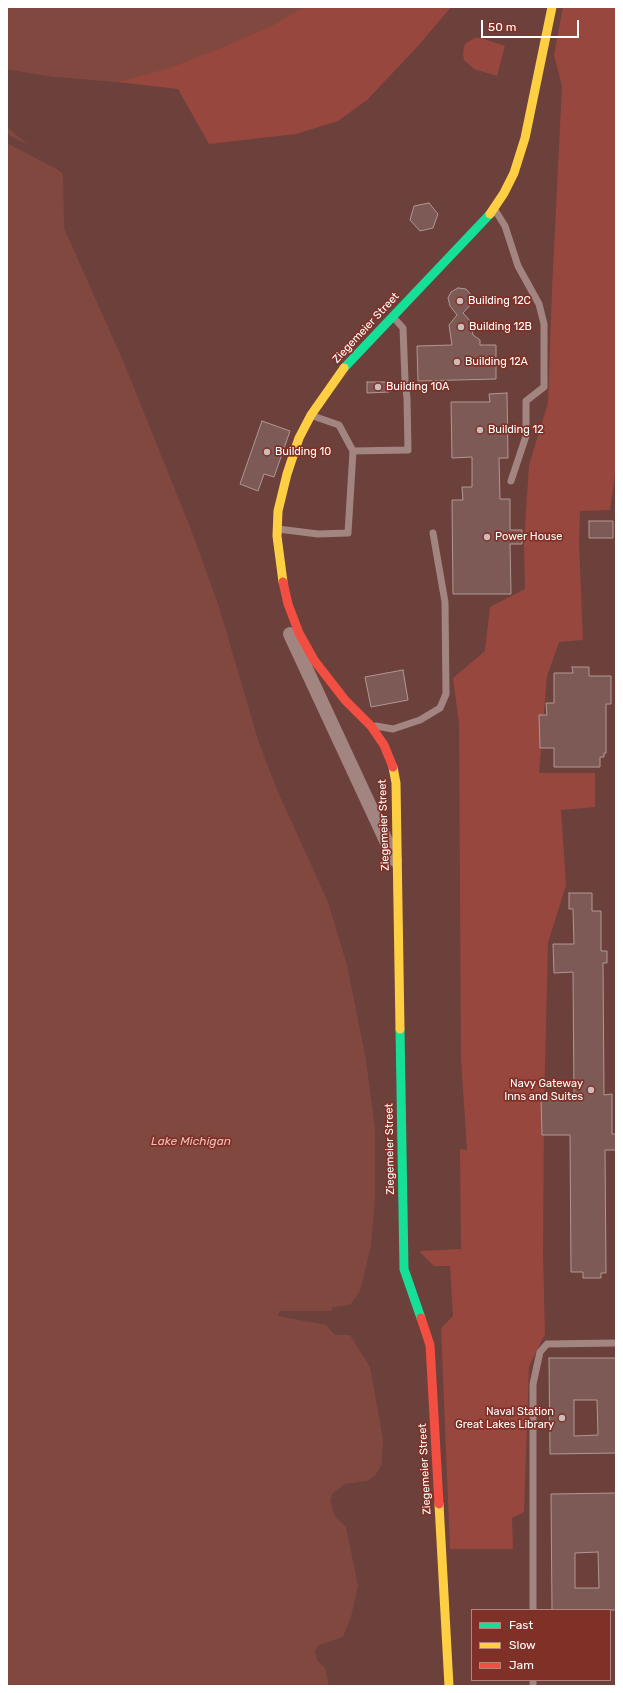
<!DOCTYPE html>
<html>
<head>
<meta charset="utf-8">
<style>
	body { margin:0 }
	#map { position:relative; width:623px; height:1693px; overflow:hidden; background:#6c403b; font-family:Rubik,sans-serif }
	canvas { display:block }
	.frame { position:absolute; inset:0; border:8px solid #fff; pointer-events:none }
	.legend { position:absolute; left:471px; top:1609px; width:140px; height:72px; box-sizing:border-box; background:#803127; border:1px solid #b3837d; margin:0; padding:5px 7px; list-style:none; font-size:12px; color:#fff }
	.legend li { display:flex; align-items:center; gap:8px; height:20px }
	.legend b { width:20px; border:1px solid #b3837d }
	.scale { position:absolute; left:481px; top:20px; width:98px; height:18px; box-sizing:border-box; border:2px solid #fff; border-top:0; padding-left:5px; font-size:12px; line-height:14px; white-space:nowrap; color:#fff; -webkit-text-stroke:3px #803127; paint-order:stroke }
</style>
</head>
<body>
<div id="map">
<canvas width="623" height="1693"></canvas>
<div class="frame"></div>
<ul class="legend">
<li><b style="height:5px;background:#16e098"></b>Fast</li>
<li><b style="height:5px;background:#ffcf43"></b>Slow</li>
<li><b style="height:5px;background:#f24e42"></b>Jam</li>
</ul>
<div class="scale">50 m</div>
</div>
<script>
const ctx = document.querySelector('canvas').getContext('2d');
ctx.lineJoin = 'round';
function paint(path, color) {
  ctx.fillStyle = color;
  ctx.fill(path, 'evenodd');
}
function toPath(rows) {
  const path = new Path2D();
  for (const r of rows) {
    path.moveTo(r[0], r[1]);
    for (let i = 2; i < r.length; i += 2) path.lineTo(r[i], r[i + 1]);
  }
  return path;
}
function stroke(path, color, width, dash) {
  ctx.strokeStyle = color;
  ctx.lineWidth = width;
  ctx.lineCap = dash ? 'butt' : 'round';
  ctx.setLineDash(dash || []);
  ctx.stroke(path);
}
function write(font, color, halo, rows, align = 'center') {
  ctx.font = font + ' Rubik,sans-serif';
  ctx.lineWidth = 3.5;
  ctx.setLineDash([]);
  ctx.textBaseline = 'middle';
  ctx.strokeStyle = halo;
  ctx.fillStyle = color;
  for (const [text, x, y, turn = 0] of rows) {
    ctx.save();
    ctx.translate(x, y);
    ctx.rotate((+turn || 0) * Math.PI / 180);
    ctx.textAlign = isNaN(turn) ? turn : align;
    if (halo) ctx.strokeText(text, 0, 0);
    ctx.fillText(text, 0, 0);
    ctx.restore();
  }
}
paint(toPath([
	[7,7,451,7,418,46,367,100,338,121,296,134,209,144,178,89,118,82,48,76,7,69],
	[563,7,616,7,616,468,610,510,580,511,579,542,583,640,559,642,547,676,539,773,595,773,595,807,561,810,566,885,548,943,544,1104,543,1254,545,1334,529,1366,524,1512,512,1518,513,1549,450,1549,441,1328,453,1316,450,1266,434,1266,419,1251,461,1249,460,1149,467,1150,461,1058,459,723,453,678,485,651,490,607,525,589,524,543,529,465,548,403,552,290,562,86,554,55],
	[475,38,481,38,505,46,497,76,474,69,464,60,463,54,464,47,466,43]
]), '#98473e');
paint(toPath([
	[7,7,304,7,274,25,221,48,170,68,118,82,48,76,7,69],
	[7,127,63,174,64,228,124,363,192,532,219,607,259,743,278,792,328,902,347,965,366,1060,375,1129,375,1199,371,1246,360,1291,350,1305,333,1307,331,1311,280,1311,278,1316,326,1325,335,1335,350,1335,370,1367,383,1439,382,1464,375,1476,367,1481,345,1484,333,1493,330,1501,335,1516,346,1527,358,1586,351,1617,343,1637,319,1645,315,1651,317,1660,325,1668,329,1686,7,1686]
]), '#814840');
paint(toPath([
	[7,134,38,150,64,173,7,143]
]), '#6c403b');
const building = toPath([
	[429,203,438,214,433,228,420,231,410,220,414,206,429,203],
	[458,288,466,289,471,295,472,303,463,313,471,322,473,335,480,340,480,345,496,345,496,379,418,381,417,346,452,345,449,325,457,315,450,306,448,298,451,292,458,288],
	[367,382,388,382,389,392,367,393,367,382],
	[507,393,508,458,499,458,500,499,510,499,510,530,522,530,522,544,510,544,511,594,453,594,452,500,463,500,462,487,472,487,472,457,452,458,451,402,490,402,489,394,507,393],
	[262,421,290,431,274,477,264,474,258,491,240,484,262,421],
	[589,521,613,521,613,538,589,538,589,521],
	[572,667,589,667,589,676,611,676,611,704,606,704,606,753,604,753,604,757,600,757,600,767,554,767,554,748,540,748,539,715,547,715,546,703,554,703,554,673,573,673,572,667],
	[403,670,408,700,371,707,365,677,403,670],
	[569,893,592,893,592,911,601,911,601,951,607,951,607,963,603,963,604,1095,612,1094,612,1134,616,1134,616,1150,605,1150,606,1273,601,1273,601,1278,583,1278,583,1272,571,1272,570,1135,542,1135,541,1097,574,1097,573,972,554,973,553,944,574,944,573,909,569,909,569,893],
	[549,1358,616,1358,616,1453,550,1454,549,1358],
	[574,1400,597,1400,598,1435,574,1436,574,1400],
	[616,1493,616,1610,552,1610,551,1494,616,1493],
	[598,1552,599,1588,575,1588,575,1553,598,1552]
]);
paint(building, '#7d5a56');
stroke(building, '#b19794', 1);
stroke(toPath([
	[495,210,505,226,518,266,539,304,544,324,544,387,526,401,526,436,511,481],
	[313,416,339,425,353,451],
	[278,529,318,534,348,533,353,451,408,450,407,398,405,380,403,328,394,318],
	[376,726,393,729,420,720,440,708,446,694,445,602,433,533],
	[533,1610,533,1384,540,1352,547,1344,616,1343],
	[533,1686,533,1680]
]), '#a28481', 7);
stroke(toPath([
	[290,634,395,860]
]), '#a28481', 14);
stroke(toPath([
	[344,368,490,214],
	[400,1029,404,1269,421,1318]
]), '#16e098', 9);
stroke(toPath([
	[490,214,504,193,514,173,525,138,552,7],
	[283,582,277,536,278,511,287,474,299,438,311,415,344,368],
	[393,767,396,783,400,1029],
	[439,1504,449,1686]
]), '#ffcf43', 9);
stroke(toPath([
	[283,582,288,604,299,633,314,660,345,700,371,726,384,745,393,767],
	[421,1318,430,1345,439,1504]
]), '#f24e42', 9);
for (const [x, y, r, color] of [
	[460,301,4,"#ccbcba"],
	[461,327,4,"#ccbcba"],
	[457,362,4,"#ccbcba"],
	[378,387,4,"#ccbcba"],
	[480,430,4,"#ccbcba"],
	[267,452,4,"#ccbcba"],
	[487,537,4,"#ccbcba"],
	[591,1090,4,"#ccbcba"],
	[562,1418,4,"#ccbcba"]
]) {
  const dot = new Path2D();
  dot.arc(x, y, r, 0, 2 * Math.PI);
  ctx.fillStyle = color;
  ctx.fill(dot);
  stroke(dot, '#803127', 1.5);
}
write('11px', '#fff', '#803127', [
	["Building 12C",468,301],
	["Building 12B",469,327],
	["Building 12A",465,362],
	["Building 10A",386,387],
	["Building 12",488,430],
	["Building 10",275,452],
	["Power House",495,537],
	["Navy Gateway",583,1084,"right"],
	["Inns and Suites",583,1097,"right"],
	["Naval Station",554,1412,"right"],
	["Great Lakes Library",554,1425,"right"]
], 'left');
write('11px', '#fff', '#803127', [
	["Ziegemeier Street",366,328,-47],
	["Ziegemeier Street",384,825,-92],
	["Ziegemeier Street",390,1149,-91],
	["Ziegemeier Street",425,1469,-93]
]);
write('italic 12px', '#edbeb9', '#803127', [
	["Lake Michigan",191,1142]
]);
</script>
</body>
</html>
